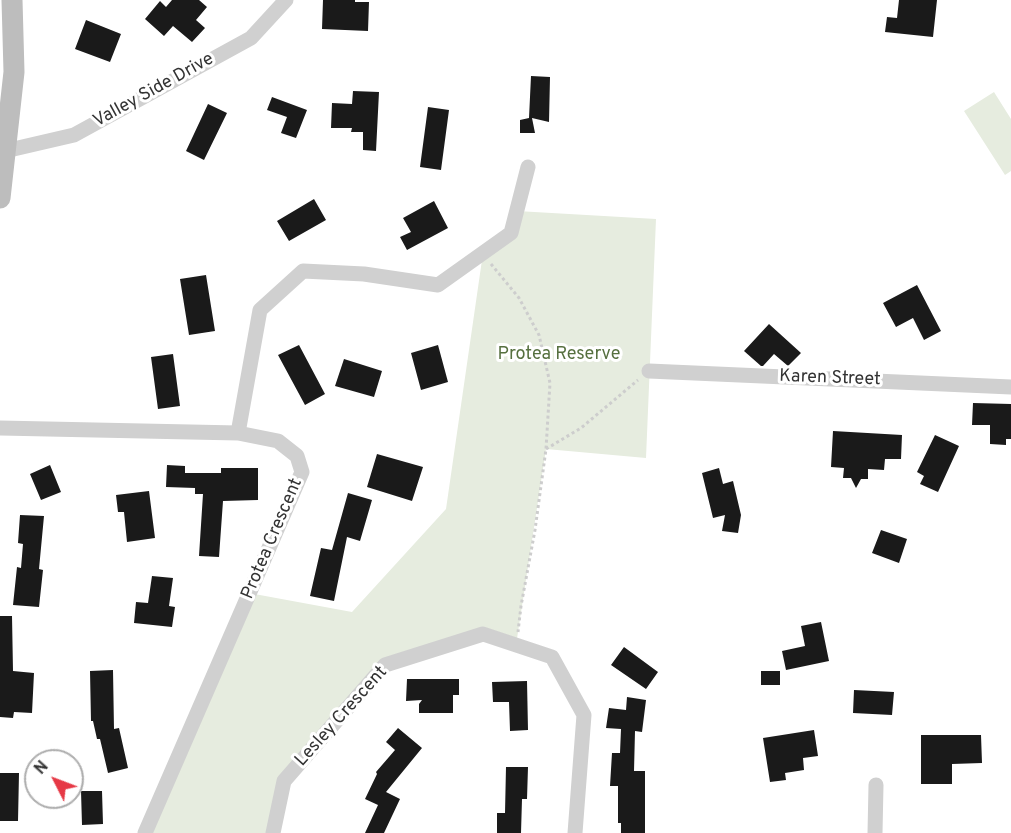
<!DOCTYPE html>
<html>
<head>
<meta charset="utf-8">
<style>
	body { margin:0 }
	#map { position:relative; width:1011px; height:833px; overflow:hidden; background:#fff; font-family:Overpass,sans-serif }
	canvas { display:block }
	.north { position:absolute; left:24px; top:749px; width:60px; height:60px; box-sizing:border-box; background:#fff; border:2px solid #adadad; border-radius:50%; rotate:312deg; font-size:16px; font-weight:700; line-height:24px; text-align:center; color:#333 }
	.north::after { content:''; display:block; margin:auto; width:21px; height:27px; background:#e63946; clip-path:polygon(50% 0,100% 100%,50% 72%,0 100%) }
</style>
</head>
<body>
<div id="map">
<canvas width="1011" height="833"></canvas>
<div class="north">N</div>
</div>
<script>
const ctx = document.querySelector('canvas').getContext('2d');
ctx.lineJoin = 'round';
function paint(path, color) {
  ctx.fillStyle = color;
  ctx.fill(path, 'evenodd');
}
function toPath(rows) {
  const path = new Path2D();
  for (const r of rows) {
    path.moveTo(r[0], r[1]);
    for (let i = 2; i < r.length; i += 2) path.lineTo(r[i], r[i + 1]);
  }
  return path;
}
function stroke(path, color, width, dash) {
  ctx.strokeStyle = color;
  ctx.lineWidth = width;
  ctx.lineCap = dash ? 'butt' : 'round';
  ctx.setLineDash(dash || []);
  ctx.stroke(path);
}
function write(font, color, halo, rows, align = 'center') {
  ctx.font = font + ' Overpass,sans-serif';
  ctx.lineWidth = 6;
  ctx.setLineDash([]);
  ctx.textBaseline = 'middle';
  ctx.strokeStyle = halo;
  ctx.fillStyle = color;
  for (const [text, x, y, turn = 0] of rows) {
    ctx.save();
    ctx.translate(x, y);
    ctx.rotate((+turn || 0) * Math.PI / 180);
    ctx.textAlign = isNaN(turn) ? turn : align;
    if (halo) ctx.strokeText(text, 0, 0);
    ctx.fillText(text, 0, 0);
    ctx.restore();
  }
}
paint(toPath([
	[994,92,1011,119,1011,171,1005,175,964,111],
	[517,211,656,219,646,458,546,449,516,645,483,634,385,666,284,781,273,833,145,833,249,593,352,612,446,509,483,253,511,233]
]), '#e6ecdf');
paint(toPath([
	[172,0,199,0,207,7,196,20,205,28,192,42,173,26,164,36,145,19,160,1,166,7],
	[323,0,355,0,355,2,369,2,368,31,322,29],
	[899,0,937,0,933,37,885,32,887,17,897,18],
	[86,20,121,34,110,62,75,49],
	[531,76,550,77,549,122,532,118,535,133,520,133,520,120,529,118],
	[353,91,379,92,376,151,363,150,363,132,351,132,352,128,331,128,332,103,352,104],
	[272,97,307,110,296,138,281,133,287,117,267,110],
	[208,104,227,113,204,160,186,151],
	[428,107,449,110,441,170,420,167],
	[314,199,326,220,289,241,277,221],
	[434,201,448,228,407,250,400,237,411,232,403,218],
	[206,275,215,331,189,335,180,279],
	[917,285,941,331,924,340,913,318,896,327,883,303],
	[769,324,801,353,788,366,774,354,763,366,761,366,744,351],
	[299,345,325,394,305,405,278,355],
	[438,345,448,382,421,390,411,353],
	[173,354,180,406,158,409,151,357],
	[344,359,382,371,374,397,335,386],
	[973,403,1011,404,1011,439,1006,439,1006,445,990,444,990,425,972,425],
	[833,431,902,435,901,459,885,459,884,470,868,469,868,479,861,479,856,488,851,478,843,478,844,468,831,467],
	[935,435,959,446,938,492,920,484,924,476,917,472],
	[377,454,423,467,412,501,367,487],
	[50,465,61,492,41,500,30,474],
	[167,465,185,466,185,473,221,473,221,468,258,468,258,500,223,501,219,557,199,556,203,494,195,494,195,488,166,487],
	[719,468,723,484,733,481,741,515,738,533,722,531,725,515,713,518,702,473],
	[149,491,155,538,127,542,124,512,118,512,116,495],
	[348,493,372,500,360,541,347,537,334,601,310,596,321,548,332,550],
	[20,515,44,516,39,569,43,570,39,607,13,605,17,567,21,568,23,544,18,543],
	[881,530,907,539,899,563,872,553],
	[152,576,173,578,169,606,175,607,172,627,134,623,136,602,148,603],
	[0,616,12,616,13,671,34,673,32,713,14,712,13,718,0,717],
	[821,622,829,661,786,670,782,651,805,646,801,626],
	[624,647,658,672,646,689,611,665],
	[113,670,114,729,119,728,128,768,108,773,100,739,97,739,93,721,91,721,90,671],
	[761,671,780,671,780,685,761,685],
	[407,679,459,679,459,695,453,695,453,713,419,713,419,704,422,700,406,701],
	[527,681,528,730,510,731,509,702,493,702,492,682],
	[854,690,894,692,892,715,853,713],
	[627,697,646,700,642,732,635,731,634,771,645,771,645,833,621,833,621,823,618,823,618,786,610,786,612,753,620,753,621,729,606,728,609,708,626,710],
	[398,728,422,748,386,792,400,799,384,833,365,833,378,805,365,799,377,774,376,772,395,750,386,742],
	[814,730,818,756,803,758,804,770,785,773,786,780,770,782,763,738],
	[921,735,981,735,982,763,952,764,952,784,921,784],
	[506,767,528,767,527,799,522,799,521,833,497,833,497,813,505,813],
	[0,773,19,773,18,821,0,821],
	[81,791,102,791,103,824,82,825]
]), '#1a1a1a');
stroke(toPath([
	[491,264,519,298,539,335,550,383,546,449,535,530,521,606,518,632],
	[546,449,581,428,638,380]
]), '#cdcdcd', 3, [3, 3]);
stroke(toPath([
	[5,151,74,135,251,38,286,0],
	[649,371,1011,387],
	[0,428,238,433,278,441,297,456,302,472,145,833],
	[238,433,260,310,303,271,364,274,438,285,511,233,528,167],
	[273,833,284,781,385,665,483,634,552,657,584,715,575,833],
	[875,833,876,785]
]), '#d0d0d0', 15);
stroke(toPath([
	[0,198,14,72,12,0]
]), '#bdbdbd', 21);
write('18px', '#333', '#fff', [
	["Valley Side Drive",154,91,-29],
	["Karen Street",830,379,2],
	["Protea Crescent",273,539,-67],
	["Lesley Crescent",342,717,-48]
]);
write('18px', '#56703f', '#fff', [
	["Protea Reserve",559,355]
]);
</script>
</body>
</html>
